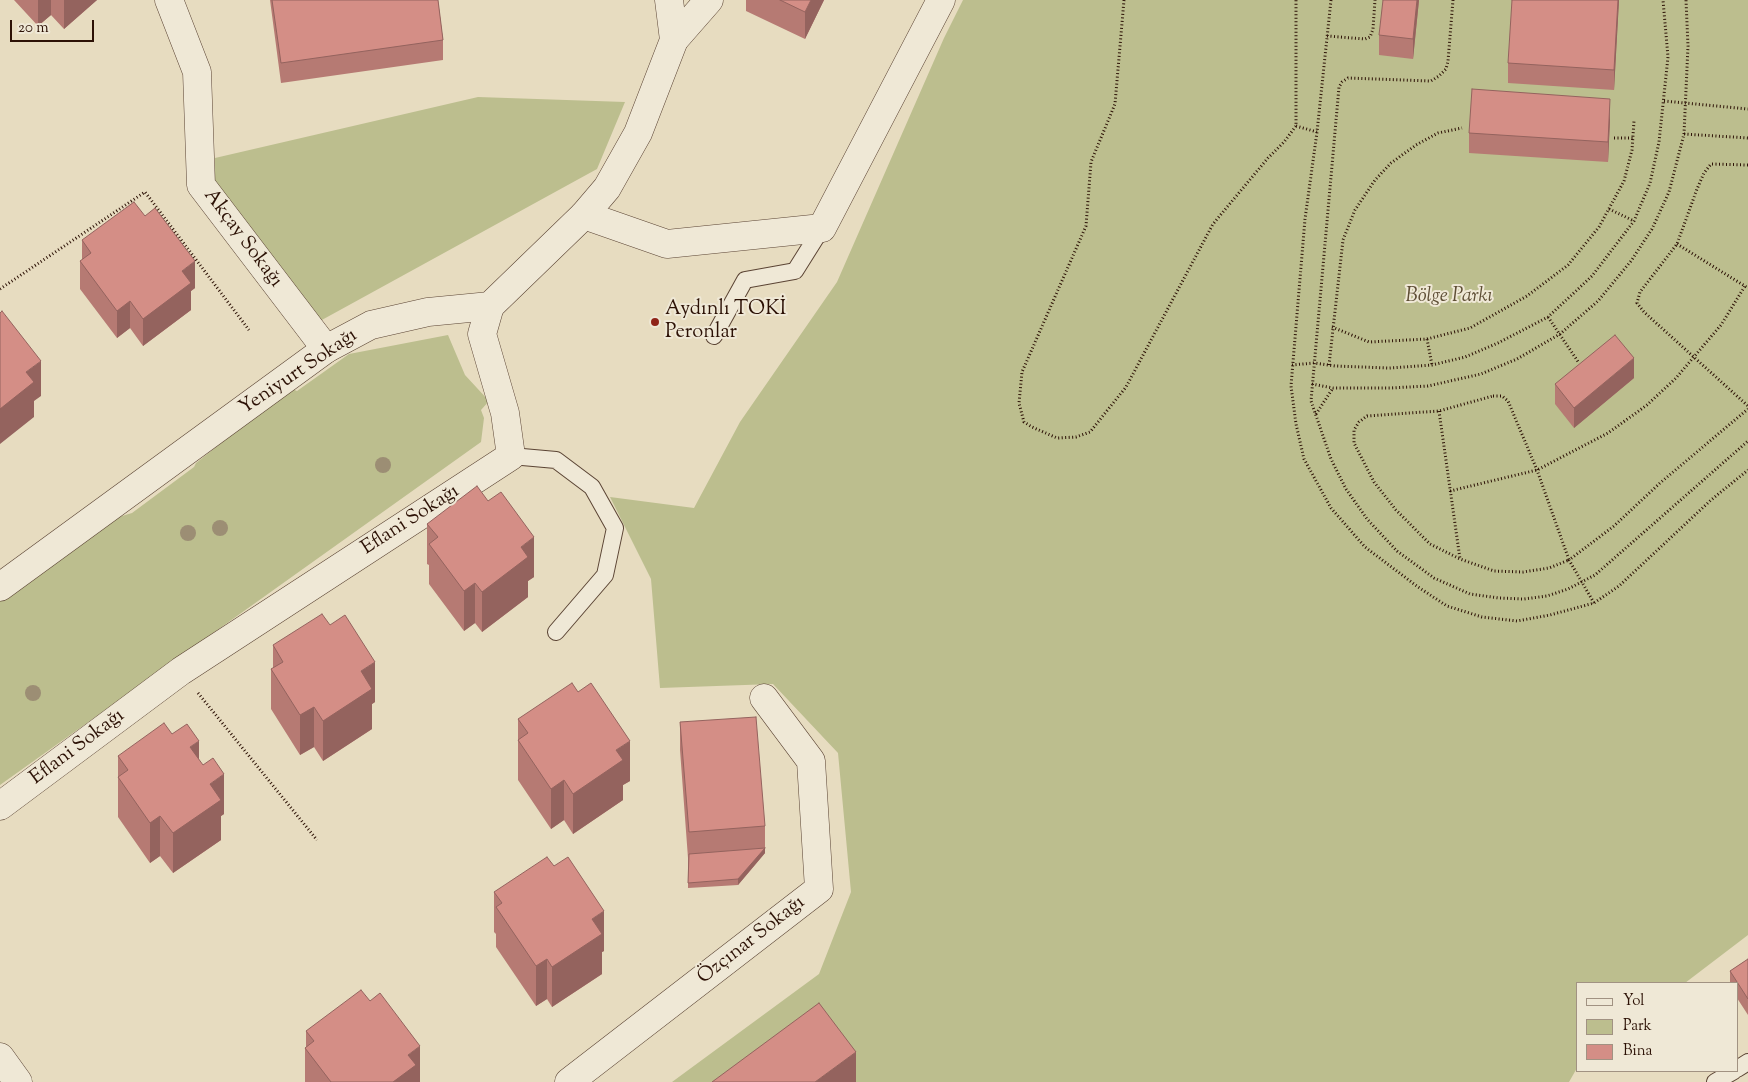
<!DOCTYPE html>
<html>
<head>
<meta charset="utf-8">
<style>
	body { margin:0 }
	#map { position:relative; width:1748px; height:1082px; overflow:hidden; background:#e7dcc0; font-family:"Sorts Mill Goudy",serif }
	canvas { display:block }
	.legend { position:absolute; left:1576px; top:982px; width:162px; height:90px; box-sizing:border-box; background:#efe8d6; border:1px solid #a19282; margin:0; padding:6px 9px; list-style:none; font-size:15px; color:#2c1105 }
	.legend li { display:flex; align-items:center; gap:10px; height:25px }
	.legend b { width:25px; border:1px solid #a19282 }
	.scale { position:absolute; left:10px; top:20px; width:84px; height:22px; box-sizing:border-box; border:2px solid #2c1105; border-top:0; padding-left:6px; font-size:15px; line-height:18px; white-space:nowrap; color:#2c1105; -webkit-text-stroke:4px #efe8d6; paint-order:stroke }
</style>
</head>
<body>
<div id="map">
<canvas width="1748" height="1082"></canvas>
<ul class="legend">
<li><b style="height:6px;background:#efe8d6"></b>Yol</li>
<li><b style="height:14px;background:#bcbe8e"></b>Park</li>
<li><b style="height:14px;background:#d48e86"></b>Bina</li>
</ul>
<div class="scale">20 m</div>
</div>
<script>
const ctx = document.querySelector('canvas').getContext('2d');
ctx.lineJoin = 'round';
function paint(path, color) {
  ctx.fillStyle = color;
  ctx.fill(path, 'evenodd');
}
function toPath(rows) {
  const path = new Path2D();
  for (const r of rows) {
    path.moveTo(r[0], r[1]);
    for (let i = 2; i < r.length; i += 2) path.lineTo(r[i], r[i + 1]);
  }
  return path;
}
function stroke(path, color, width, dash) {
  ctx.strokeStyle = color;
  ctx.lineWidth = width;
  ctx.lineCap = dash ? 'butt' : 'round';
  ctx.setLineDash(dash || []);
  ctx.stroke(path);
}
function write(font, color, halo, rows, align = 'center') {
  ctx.font = font + ' "Sorts Mill Goudy",serif';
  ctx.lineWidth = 4;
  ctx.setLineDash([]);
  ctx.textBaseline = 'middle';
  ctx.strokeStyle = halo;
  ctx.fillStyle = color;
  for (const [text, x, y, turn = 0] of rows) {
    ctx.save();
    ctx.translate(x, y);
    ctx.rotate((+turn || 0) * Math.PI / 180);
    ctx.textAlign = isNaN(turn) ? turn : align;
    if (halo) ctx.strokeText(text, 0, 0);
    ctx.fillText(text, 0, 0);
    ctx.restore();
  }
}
paint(toPath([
	[963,0,1748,0,1748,935,1685,983,1577,983,1577,1068,1569,1082,672,1082,819,974,851,892,838,753,773,684,660,688,651,579,610,497,694,508,740,422,837,282,944,38],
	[478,97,625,102,597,169,320,321,215,184,215,158],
	[448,335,465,375,489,401,481,410,484,418,481,442,0,785,0,601,112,519,132,513,194,467,196,463,290,388,297,391,349,354]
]), '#bcbe8e');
const service = toPath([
	[714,336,745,280,795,271,822,228],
	[511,456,556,460,592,487,615,528,605,575,556,632],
	[1737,1069,1748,1062],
	[1715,1082,1734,1071]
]);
const minor = toPath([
	[169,0,197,72,201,185,326,349],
	[674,40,709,0],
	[584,215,667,244,822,228,941,0],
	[0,806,181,671,511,456,505,413,482,334,490,306],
	[0,1057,18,1082],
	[569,1082,819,889,811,761,764,698]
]);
const tertiary = toPath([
	[0,587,326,349,371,325,428,312,490,306,584,215,607,188,638,133,674,40,669,0]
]);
stroke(service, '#5b4434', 18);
stroke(minor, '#5b4434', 29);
stroke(tertiary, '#5b4434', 29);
stroke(toPath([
	[1124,0,1115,104,1091,162,1086,226,1022,372,1019,403,1024,422,1032,427,1057,438,1076,437,1090,432,1126,387,1213,224,1268,158,1284,142,1296,126,1296,0],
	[1331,0,1317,132,1305,219,1291,386,1296,424,1304,459,1331,508,1365,547,1418,587,1447,606,1482,617,1517,621,1550,615,1594,603,1619,586,1711,500,1748,470],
	[1453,0,1448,61,1446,69,1439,76,1431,81,1348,78,1342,82,1339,87,1311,401,1331,459,1346,489,1367,519,1397,551,1434,578,1470,594,1499,598,1524,599,1547,596,1568,589,1595,575,1748,441],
	[1327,36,1365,39,1370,37,1373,29,1375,0],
	[1664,101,1748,109],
	[1296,126,1317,132],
	[1684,134,1748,138],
	[1614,138,1633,138],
	[1748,165,1711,164,1704,173,1697,189,1677,244,1640,292,1637,303,1644,312,1748,406],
	[1609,209,1634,221],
	[1677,244,1748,288],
	[0,289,145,192,249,330],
	[1548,317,1579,363],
	[1332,327,1369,342,1427,339,1470,328,1527,296,1568,265,1599,227,1624,181,1632,150,1634,121],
	[1427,339,1432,365],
	[1292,365,1314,363,1335,366,1389,368,1432,365,1465,357,1498,343,1548,317,1592,276,1634,221,1650,183,1659,142,1668,57,1663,0],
	[1329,365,1343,240,1355,210,1375,180,1391,163,1416,145,1438,133,1462,128],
	[1312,384,1333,388,1390,388,1428,386,1481,374,1517,359,1560,334,1598,301,1631,261,1652,229,1669,192,1684,134,1688,46,1686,0],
	[1493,396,1502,396,1508,401,1537,470,1569,560,1549,568,1523,572,1494,571,1460,559,1430,544,1396,510,1374,482,1354,443,1354,430,1359,422,1367,416,1439,411,1493,396],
	[1439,411,1460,559],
	[1316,414,1333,388],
	[1450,491,1537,470,1608,433,1647,405,1676,378,1721,325,1745,286],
	[1594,603,1569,560,1614,526,1660,483,1748,409],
	[198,693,317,840]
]), '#2c1105', 3, [1, 2.5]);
stroke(service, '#efe8d6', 16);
stroke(minor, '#efe8d6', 28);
stroke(tertiary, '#efe8d6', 28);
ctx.fillStyle = '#9c8e74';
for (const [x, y] of [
	[383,465],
	[220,528],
	[188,533],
	[33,693]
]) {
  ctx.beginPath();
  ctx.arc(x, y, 8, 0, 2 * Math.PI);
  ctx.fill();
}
paint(toPath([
	[14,0,97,0,64,29,51,15,38,26],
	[270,0,438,0,443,40,443,60,281,83],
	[746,0,824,0,805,39,746,11],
	[1419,0,1413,59,1379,55,1379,35],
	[1619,0,1614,90,1508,83,1508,63],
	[1610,119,1608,162,1469,153,1469,133],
	[82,240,195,288,191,291,191,310,143,346,130,328,117,338,80,289,80,261,82,260],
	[1634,378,1574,428,1555,404,1555,384],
	[427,524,534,577,528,581,528,597,482,632,475,623,464,631,429,584,429,565,427,564],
	[273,645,375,702,372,704,372,729,323,761,314,747,300,755,271,709,271,669,273,668],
	[518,719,630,781,623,785,623,800,573,834,564,820,551,829,518,780],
	[680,722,765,826,765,853,738,885,688,888,688,858,680,750],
	[172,734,199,761,224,814,221,816,221,840,173,873,160,856,150,863,118,817,118,756],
	[494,892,604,951,602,952,602,974,552,1007,547,999,536,1006,496,947,496,934,494,932],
	[1748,959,1748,1015,1737,998,1737,983,1730,983,1730,971],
	[306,1031,420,1082,305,1082,305,1048,306,1047]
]), '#b67a73');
paint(toPath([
	[38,0,51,0,51,15,38,26],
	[64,0,97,0,64,29],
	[811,0,824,0,805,39,805,12],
	[1417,0,1419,0,1413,59,1413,39],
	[1618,0,1619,0,1614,90,1614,70],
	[1610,99,1610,119,1608,162,1608,142],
	[195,261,195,288,191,291,191,310,143,346,143,319,182,271],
	[130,301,130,328,117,338,117,311],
	[1634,358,1634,378,1574,428,1574,408],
	[41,361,41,396,34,401,34,417,0,444,0,409,26,372],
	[534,537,534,577,528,581,528,597,482,632,482,592,521,547],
	[475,583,475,623,464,631,464,591],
	[375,662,375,702,372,704,372,729,323,761,323,721,361,671],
	[314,707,314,747,300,755,300,715],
	[199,741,199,781,190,747],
	[630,741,630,781,623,785,623,800,573,834,573,794,616,750],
	[224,774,224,814,221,816,221,840,173,873,173,833,210,784],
	[564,780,564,820,551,829,551,789],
	[160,816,160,856,150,863,150,823],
	[765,848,765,853,738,885,738,879],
	[604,911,604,951,602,952,602,974,552,1007,552,967,592,919],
	[547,959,547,999,536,1006,536,966],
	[420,1046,420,1082,393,1082,408,1055],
	[856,1052,856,1082,815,1082]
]), '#94635e');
const building = toPath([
	[272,0,438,0,443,40,281,63,272,0],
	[780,0,811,0,805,12,780,0],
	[1383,0,1417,0,1413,39,1379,35,1383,0],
	[1512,0,1618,0,1614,70,1508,63,1512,0],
	[1472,89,1610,99,1608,142,1469,133,1472,89],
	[134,202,145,216,155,208,195,261,182,271,191,283,143,319,130,301,117,311,80,261,91,253,82,240,134,202],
	[2,311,41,361,26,372,34,382,0,409,0,313,2,311],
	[1615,335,1634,358,1574,408,1555,384,1615,335],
	[477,486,488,501,501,492,534,537,521,547,528,557,482,592,475,583,464,591,429,544,438,537,427,524,477,486],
	[322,614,330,625,345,615,375,662,361,671,372,689,323,721,314,707,300,715,271,669,283,662,273,645,322,614],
	[572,683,578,692,591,683,630,741,616,750,623,760,573,794,564,780,551,789,518,740,528,733,518,719,572,683],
	[756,717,765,826,689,832,680,722,756,717],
	[164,723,172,734,187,724,199,741,190,747,203,765,213,758,224,774,210,784,221,800,173,833,160,816,150,823,118,777,128,770,118,756,164,723],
	[765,848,738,879,688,883,689,854,765,848],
	[547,857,554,866,568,857,604,911,592,919,602,934,552,967,547,959,536,966,496,907,502,903,494,892,547,857],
	[1748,959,1748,999,1730,971,1748,959],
	[361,990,370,1001,380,993,420,1046,408,1055,416,1065,393,1082,331,1082,305,1048,314,1041,306,1031,361,990],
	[819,1003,856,1052,815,1082,712,1082,819,1003]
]);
paint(building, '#d48e86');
stroke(building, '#94635e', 1);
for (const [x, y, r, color] of [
	[655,322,5,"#8f2418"]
]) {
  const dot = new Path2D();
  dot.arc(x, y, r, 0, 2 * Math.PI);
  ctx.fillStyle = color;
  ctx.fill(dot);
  stroke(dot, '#efe8d6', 2);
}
write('20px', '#2c1105', '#efe8d6', [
	["Akçay Sokağı",242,239,53],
	["Yeniyurt Sokağı",299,373,-34],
	["Eflani Sokağı",411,521,-33],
	["Eflani Sokağı",78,748,-37],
	["Özçınar Sokağı",752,941,-38]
]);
write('italic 20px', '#5e4e35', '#efe8d6', [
	["Bölge Parkı",1449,298]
]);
write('20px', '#2c1105', '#efe8d6', [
	["Aydınlı TOKİ",665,311],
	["Peronlar",665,334]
], 'left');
</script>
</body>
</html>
